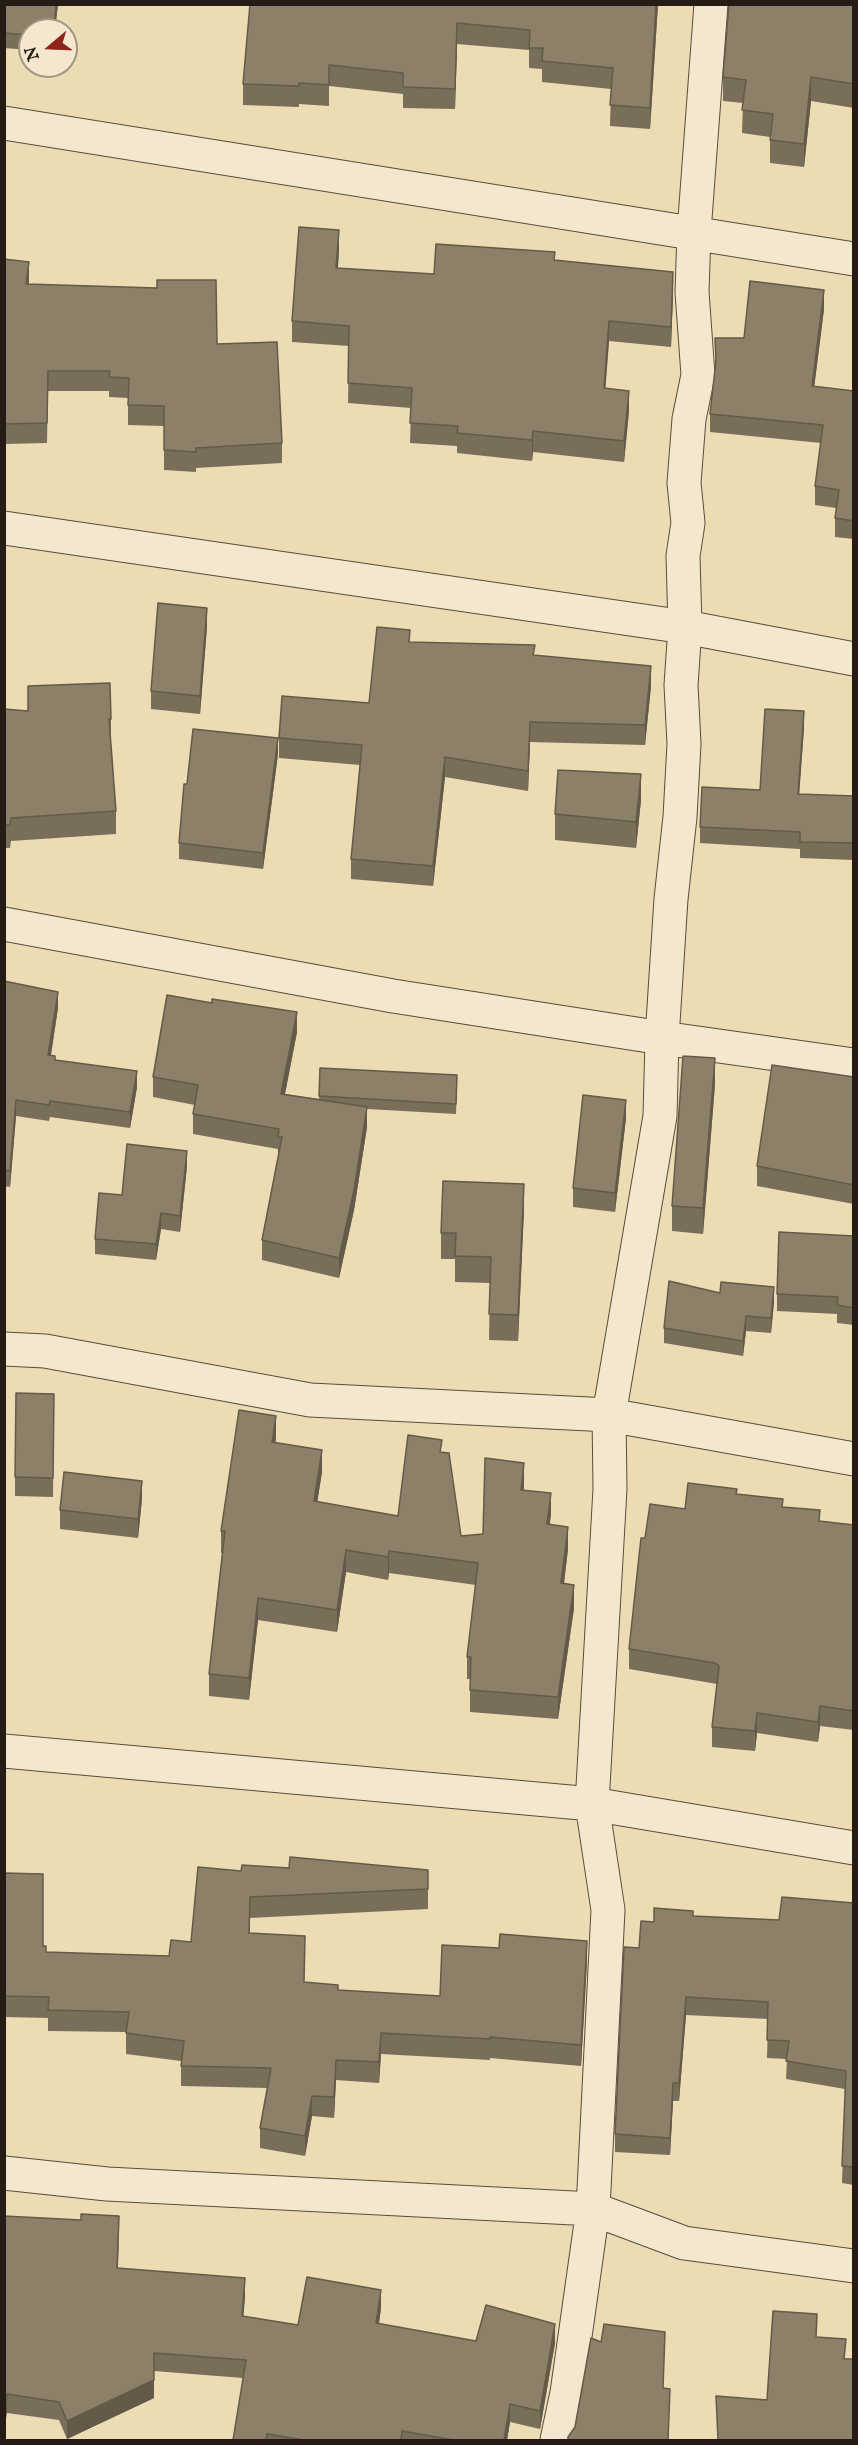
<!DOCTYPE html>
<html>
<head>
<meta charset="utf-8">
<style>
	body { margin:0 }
	#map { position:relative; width:858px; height:2445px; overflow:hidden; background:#ecdcb4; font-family:"IM FELL English",serif }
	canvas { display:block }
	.frame { position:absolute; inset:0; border:6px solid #261c15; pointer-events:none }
	.north { position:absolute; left:18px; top:18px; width:60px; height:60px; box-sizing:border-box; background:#f3e8ce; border:2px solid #a19684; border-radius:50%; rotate:251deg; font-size:16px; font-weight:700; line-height:24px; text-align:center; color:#261c15 }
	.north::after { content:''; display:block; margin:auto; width:21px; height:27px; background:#8f2418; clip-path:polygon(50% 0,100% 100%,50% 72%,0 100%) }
</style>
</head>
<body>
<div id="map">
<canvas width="858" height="2445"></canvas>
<div class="frame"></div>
<div class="north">N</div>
</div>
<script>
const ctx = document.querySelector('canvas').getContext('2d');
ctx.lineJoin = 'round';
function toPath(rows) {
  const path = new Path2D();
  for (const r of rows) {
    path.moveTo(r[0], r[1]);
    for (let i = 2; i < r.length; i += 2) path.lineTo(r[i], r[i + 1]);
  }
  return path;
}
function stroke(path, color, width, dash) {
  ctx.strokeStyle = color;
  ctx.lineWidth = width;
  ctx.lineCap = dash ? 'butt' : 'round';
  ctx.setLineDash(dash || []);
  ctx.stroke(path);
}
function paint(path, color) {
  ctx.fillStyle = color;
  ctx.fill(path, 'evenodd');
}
const minor = toPath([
	[4,123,854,259],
	[4,528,685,627,854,659],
	[4,924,393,996,662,1038,854,1065],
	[4,1349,45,1351,310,1400,609,1415,854,1459],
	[4,1751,592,1804,854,1848],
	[4,2173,107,2184,593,2209,684,2243,854,2266],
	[557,2440,567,2393,593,2209,608,1910,592,1804,610,1489,609,1415,660,1116,662,1038,671,899,680,817,684,744,681,685,685,627,683,556,688,523,684,483,689,419,698,375,692,292,694,232,711,4]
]);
stroke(minor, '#584c3d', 35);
stroke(minor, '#f3e8ce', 33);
paint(toPath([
	[4,4,58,4,55,30,30,30,30,50,4,48],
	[250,4,658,4,650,129,610,126,611,89,542,82,542,69,529,68,529,50,457,44,455,109,403,108,403,94,329,86,329,106,299,104,299,107,243,105,243,84],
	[854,4,854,108,811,101,804,167,770,163,770,137,742,133,743,103,723,101,723,77],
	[339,251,338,268,434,274,555,260,673,292,671,347,609,341,605,388,629,411,624,462,533,452,532,461,457,453,457,446,410,443,411,408,348,403,349,346,292,342,292,321],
	[4,259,29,284,217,344,282,443,282,463,196,468,196,472,164,470,164,426,128,425,128,398,109,397,109,391,48,391,47,443,4,444],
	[824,309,814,387,854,391,854,539,835,537,835,518,836,508,815,505,815,486,821,443,710,432,710,414,716,365,715,338,744,338],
	[207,627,200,714,151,709,151,691],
	[410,643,535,655,651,686,645,745,530,742,528,791,445,777,433,886,351,879,351,859,360,765,279,758,279,738,369,703],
	[4,709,111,719,111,742,116,811,116,834,11,841,10,848,4,848],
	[804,728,799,794,854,796,854,860,800,858,800,849,700,843,700,827,760,790],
	[278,754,263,869,179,859,179,843],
	[641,800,636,848,555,840,555,814],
	[4,981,58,1008,51,1056,55,1060,137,1087,130,1128,50,1117,49,1121,16,1116,10,1187,4,1186],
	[297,1032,285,1094,319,1099,320,1068,457,1084,456,1114,367,1109,367,1127,354,1210,339,1278,262,1260,262,1240,278,1157,278,1149,193,1134,193,1114,195,1105,153,1097,153,1077],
	[854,1077,854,1204,757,1186,757,1166],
	[715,1084,703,1234,672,1231,672,1206],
	[626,1118,615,1212,573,1207,573,1188],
	[187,1166,180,1232,161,1229,156,1260,95,1254,95,1239,122,1195],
	[524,1210,518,1341,489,1340,490,1283,455,1282,455,1259,441,1259,441,1233],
	[854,1236,854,1325,837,1323,837,1314,777,1311,777,1294],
	[720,1293,774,1302,771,1333,746,1331,743,1356,664,1343,664,1328],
	[54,1394,53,1497,15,1496,15,1477],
	[276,1438,275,1443,322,1472,317,1502,398,1516,442,1452,461,1536,483,1534,524,1485,524,1490,551,1515,549,1524,568,1549,564,1584,574,1608,558,1719,470,1712,470,1679,467,1679,467,1657,476,1585,389,1573,388,1580,346,1572,337,1632,258,1620,249,1700,209,1696,209,1674,222,1553,221,1553,221,1531],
	[737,1494,783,1507,820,1521,854,1525,854,1730,820,1726,818,1742,757,1733,755,1751,712,1747,712,1727,717,1684,629,1669,629,1649,645,1538,685,1509],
	[142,1499,138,1538,60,1529,60,1510],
	[289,1868,428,1870,428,1909,250,1918,250,1933,304,1982,338,1990,440,1996,587,1962,581,2066,490,2058,490,2060,381,2054,379,2083,336,2080,334,2118,312,2116,305,2156,260,2148,260,2128,267,2088,181,2086,181,2061,126,2054,126,2032,48,2031,48,2018,4,2017,4,1873,46,1952,169,1956,191,1942,241,1871],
	[854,1903,854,2185,842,2183,845,2089,786,2079,787,2059,767,2058,768,2019,686,2015,679,2101,673,2101,670,2155,615,2152,615,2134,639,1948,654,1922,693,1916,779,1920],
	[4,2216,119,2235,118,2268,245,2297,243,2316,298,2325,381,2308,379,2324,476,2341,555,2343,540,2429,510,2422,507,2440,233,2440,243,2378,154,2371,154,2398,67,2439,59,2420,7,2413]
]), '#796e59');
paint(toPath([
	[56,4,58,4,55,30,54,30],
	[656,4,658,4,650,129,650,108],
	[457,23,457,44,455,109,455,89],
	[811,77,811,101,804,167,804,144],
	[339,230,339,251,336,289,336,268],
	[29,262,29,282,26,304,26,284],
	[673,272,673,292,671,347,671,327],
	[824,290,824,309,812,405,812,386],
	[609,321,609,341,604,409,604,388],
	[629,391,629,411,624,462,624,441],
	[533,431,533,452,532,461,532,440],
	[207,608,207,627,200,714,200,696],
	[651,666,651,686,645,745,645,725],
	[804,711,804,728,798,811,798,794],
	[530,722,530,742,528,791,528,771],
	[278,738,278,754,263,869,263,853],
	[445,757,445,777,433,886,433,866],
	[641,774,641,800,636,848,636,822],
	[58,992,58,1008,48,1071,48,1055],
	[297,1012,297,1032,281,1114,281,1094],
	[715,1058,715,1084,703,1234,703,1208],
	[137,1071,137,1087,130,1128,130,1112],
	[16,1100,16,1116,10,1187,10,1171],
	[626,1100,626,1118,615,1212,615,1193],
	[367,1107,367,1127,354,1210,339,1278,339,1258],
	[187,1151,187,1166,180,1232,180,1216],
	[524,1184,524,1210,518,1341,518,1315],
	[161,1213,161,1229,156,1260,156,1244],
	[774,1287,774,1302,771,1333,771,1318],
	[746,1316,746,1331,743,1356,743,1341],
	[276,1416,276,1438,272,1464,272,1442],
	[322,1450,322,1472,314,1523,314,1501],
	[524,1463,524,1485,521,1512,521,1490],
	[142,1481,142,1499,138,1538,138,1519],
	[551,1493,551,1515,547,1546,547,1524],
	[568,1527,568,1549,561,1606,561,1583],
	[346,1550,346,1572,337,1632,337,1610],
	[389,1551,389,1573,388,1580,388,1557],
	[574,1585,574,1608,558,1719,558,1697],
	[258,1598,258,1620,249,1700,249,1678],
	[820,1706,820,1726,818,1742,818,1722],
	[757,1713,757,1733,755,1751,755,1731],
	[587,1941,587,1962,581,2066,581,2045],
	[686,1997,686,2015,679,2101,679,2083],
	[381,2033,381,2054,379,2083,379,2062],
	[336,2060,336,2080,334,2118,334,2097],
	[673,2083,673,2101,670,2155,670,2138],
	[312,2096,312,2116,305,2156,305,2136],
	[245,2278,245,2297,242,2334,242,2316],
	[381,2290,381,2308,376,2342,376,2323],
	[555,2324,555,2343,540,2429,540,2411],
	[154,2353,154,2398,67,2439,67,2421],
	[7,2394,7,2413,4,2430,4,2412],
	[510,2404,510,2422,507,2440,504,2440]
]), '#635a49');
const building = toPath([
	[4,4,56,4,54,30,30,30,30,35,4,33,4,4],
	[250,4,656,4,650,108,610,105,613,68,542,61,543,48,529,48,530,30,457,23,455,89,403,87,403,73,329,65,329,85,299,83,299,86,243,84,250,4],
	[729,4,854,4,854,84,811,77,804,144,770,140,773,114,742,110,746,80,723,77,729,4],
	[299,227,339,230,336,268,434,274,436,244,555,252,554,260,673,272,671,327,609,321,604,388,629,391,624,441,533,431,532,440,457,433,458,426,410,423,412,388,348,383,349,326,292,321,299,227],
	[4,259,29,262,26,284,157,288,157,280,216,280,217,344,277,342,282,443,196,448,196,452,164,450,164,406,128,405,129,378,109,377,110,371,48,371,47,423,4,424,4,259],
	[750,281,824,290,812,386,854,391,854,521,835,518,839,490,815,486,823,425,710,414,716,360,715,338,744,338,750,281],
	[158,603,207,608,200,696,151,691,158,603],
	[377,627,410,630,409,642,535,645,533,655,651,666,645,725,530,722,528,771,445,757,433,866,351,859,362,745,279,738,282,696,369,703,377,627],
	[110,683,111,719,109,719,116,811,11,818,10,825,4,825,4,709,28,711,28,686,110,683],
	[765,709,804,711,798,794,854,796,854,843,800,842,800,832,700,827,702,787,760,790,765,709],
	[193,729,278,738,263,853,179,843,184,784,187,784,193,729],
	[558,770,641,774,636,822,555,814,558,770],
	[4,981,58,992,48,1055,55,1056,55,1060,137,1071,130,1112,50,1101,49,1105,16,1100,10,1171,4,1170,4,981],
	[167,995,212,1003,212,999,297,1012,281,1094,367,1107,354,1190,339,1258,262,1240,282,1137,278,1137,279,1129,193,1114,198,1085,153,1077,167,995],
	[683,1056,715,1058,703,1208,672,1206,683,1056],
	[772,1065,854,1077,854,1185,757,1166,772,1065],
	[320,1068,457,1075,456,1104,319,1096,320,1068],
	[583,1095,626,1100,615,1193,573,1188,583,1095],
	[127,1144,187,1151,180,1216,161,1213,156,1244,95,1239,99,1193,122,1195,127,1144],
	[443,1181,524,1184,518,1315,489,1314,491,1257,455,1256,456,1233,441,1233,443,1181],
	[779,1232,854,1236,854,1308,837,1305,838,1297,777,1294,779,1232],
	[669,1281,720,1293,721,1282,774,1287,771,1318,746,1316,743,1341,664,1328,669,1281],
	[16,1393,54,1394,53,1478,15,1477,16,1393],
	[239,1410,276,1416,272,1442,322,1450,314,1501,398,1516,408,1435,442,1440,440,1452,449,1453,461,1536,483,1534,485,1458,524,1463,521,1490,551,1493,547,1524,568,1527,561,1583,574,1585,558,1697,470,1690,471,1657,467,1657,478,1563,389,1551,388,1557,346,1550,337,1610,258,1598,249,1678,209,1674,225,1531,221,1531,239,1410],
	[64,1472,142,1481,138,1519,60,1510,64,1472],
	[688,1483,737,1489,736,1494,783,1499,782,1507,820,1510,819,1521,854,1525,854,1711,820,1706,818,1722,757,1713,755,1731,712,1727,719,1666,715,1663,629,1649,641,1538,645,1538,650,1504,685,1509,688,1483],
	[290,1857,428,1870,428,1889,250,1897,249,1933,305,1936,304,1982,338,1985,338,1990,440,1996,442,1945,499,1948,500,1934,587,1941,581,2045,490,2037,490,2039,381,2033,379,2062,336,2060,334,2097,312,2096,305,2136,260,2128,271,2068,181,2066,184,2041,126,2033,129,2012,48,2010,49,1997,4,1996,4,1873,43,1874,43,1946,46,1946,46,1952,169,1956,171,1940,191,1942,198,1867,241,1871,242,1865,289,1868,290,1857],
	[782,1897,854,1903,854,2167,842,2166,846,2071,786,2061,789,2041,767,2040,768,2002,686,1997,679,2083,673,2083,670,2138,615,2134,624,1947,639,1948,641,1921,654,1922,654,1908,693,1911,693,1916,779,1920,782,1897],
	[81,2214,119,2216,117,2268,245,2278,242,2316,298,2325,307,2277,381,2290,376,2323,476,2341,486,2305,555,2324,540,2411,510,2404,504,2440,454,2440,402,2431,401,2440,304,2440,267,2434,266,2440,233,2440,246,2360,154,2353,154,2380,67,2421,59,2402,7,2394,4,2412,4,2216,81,2220,81,2214],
	[773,2311,817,2314,816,2337,846,2339,844,2359,854,2359,854,2440,718,2440,716,2396,767,2400,773,2311],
	[604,2324,665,2332,663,2388,670,2389,668,2440,568,2440,568,2437,575,2427,591,2338,601,2342,604,2324]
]);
paint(building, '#8d8068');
stroke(building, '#635a49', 1.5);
</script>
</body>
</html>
